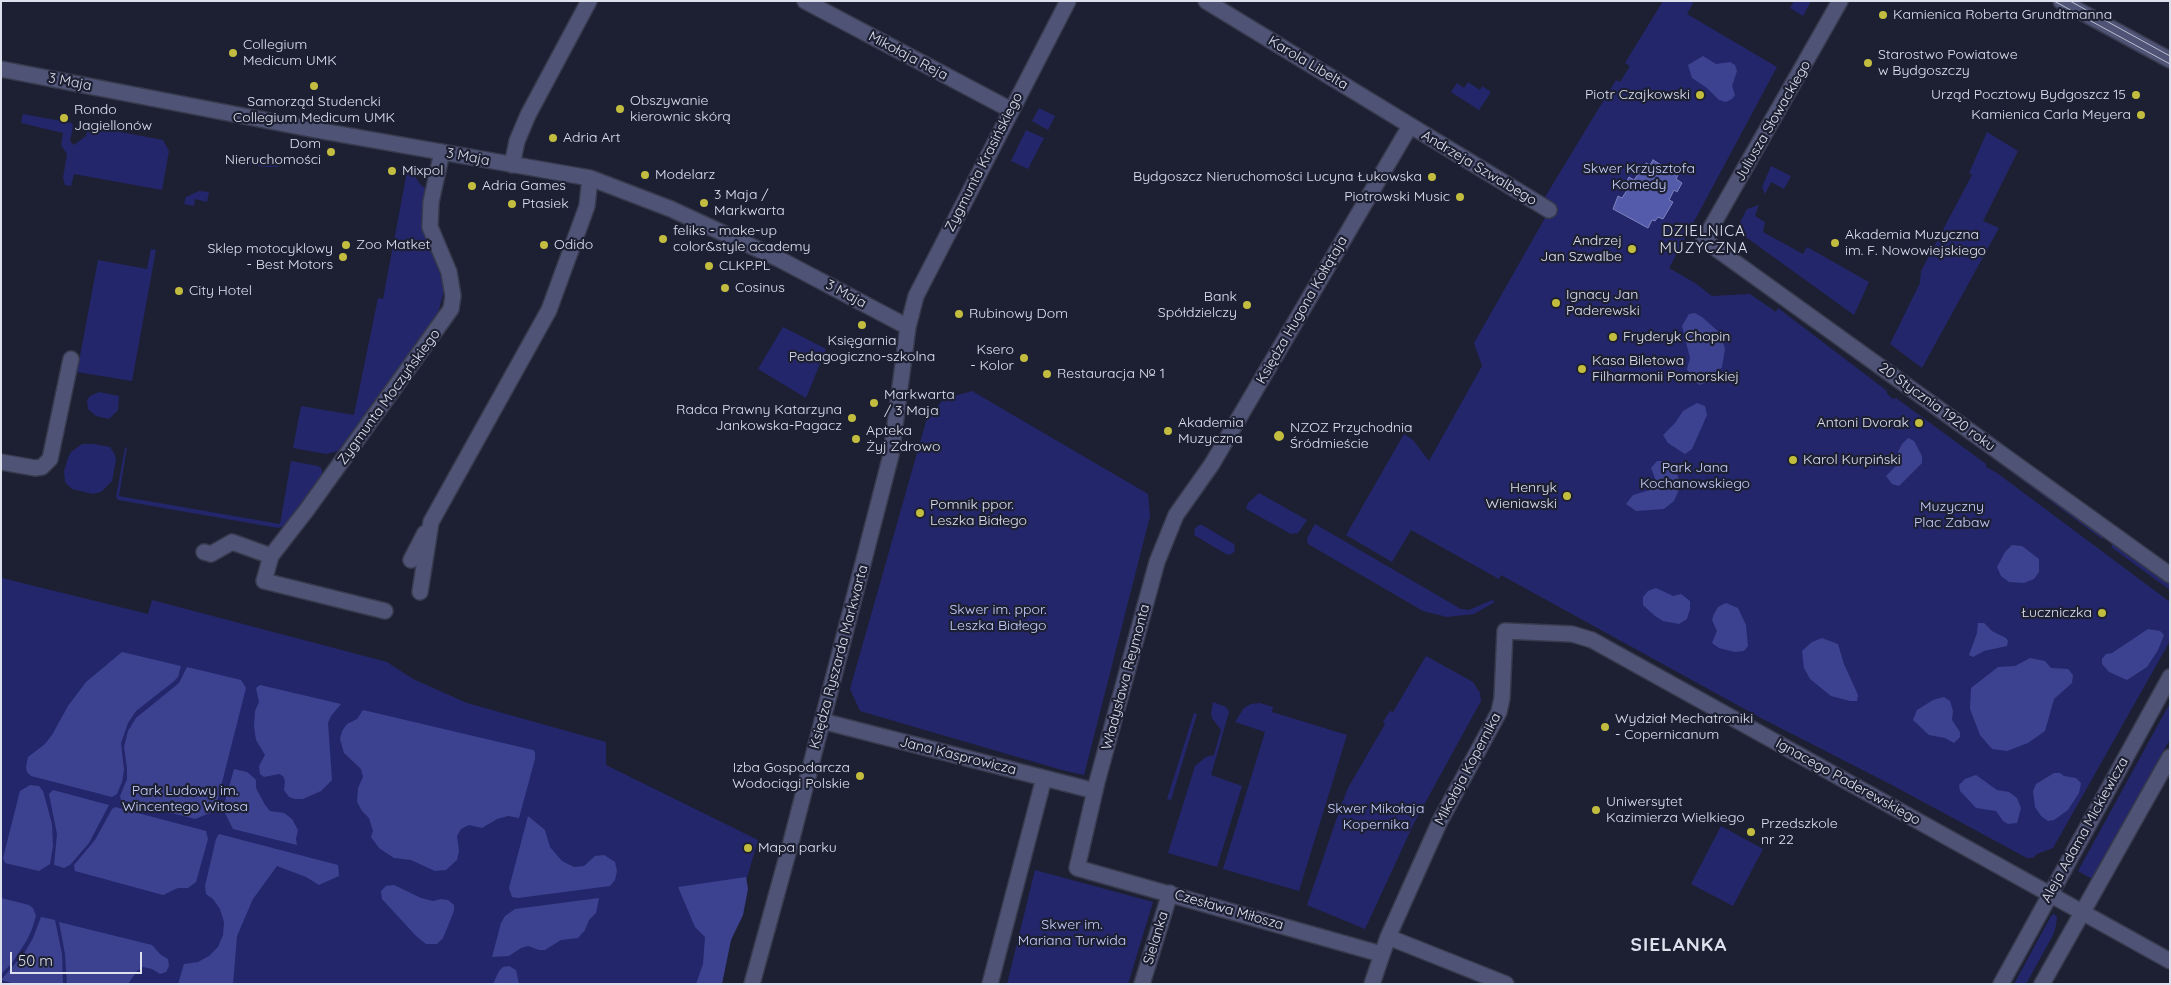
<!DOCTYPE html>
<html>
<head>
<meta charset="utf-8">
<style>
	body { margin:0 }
	#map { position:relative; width:2171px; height:985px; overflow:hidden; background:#1d2033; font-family:Quicksand,sans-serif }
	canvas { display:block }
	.frame { position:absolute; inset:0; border:2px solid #dde0ed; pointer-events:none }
	.scale { position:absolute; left:10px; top:952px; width:132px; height:22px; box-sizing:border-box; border:2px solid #dde0ed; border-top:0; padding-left:6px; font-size:15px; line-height:18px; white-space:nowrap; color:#dde0ed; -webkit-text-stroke:4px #1d2033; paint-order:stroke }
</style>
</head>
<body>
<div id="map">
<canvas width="2171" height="985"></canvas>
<div class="frame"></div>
<div class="scale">50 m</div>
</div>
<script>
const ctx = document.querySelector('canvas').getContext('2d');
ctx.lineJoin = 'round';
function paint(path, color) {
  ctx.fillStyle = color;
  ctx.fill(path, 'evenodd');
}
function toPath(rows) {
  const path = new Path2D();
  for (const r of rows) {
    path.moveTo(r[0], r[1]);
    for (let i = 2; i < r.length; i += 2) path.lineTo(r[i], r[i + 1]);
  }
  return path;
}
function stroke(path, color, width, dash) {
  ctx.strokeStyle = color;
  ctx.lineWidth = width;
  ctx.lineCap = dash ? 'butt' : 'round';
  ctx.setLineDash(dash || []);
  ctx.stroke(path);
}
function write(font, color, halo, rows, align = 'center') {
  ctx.font = font + ' Quicksand,sans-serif';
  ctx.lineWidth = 4.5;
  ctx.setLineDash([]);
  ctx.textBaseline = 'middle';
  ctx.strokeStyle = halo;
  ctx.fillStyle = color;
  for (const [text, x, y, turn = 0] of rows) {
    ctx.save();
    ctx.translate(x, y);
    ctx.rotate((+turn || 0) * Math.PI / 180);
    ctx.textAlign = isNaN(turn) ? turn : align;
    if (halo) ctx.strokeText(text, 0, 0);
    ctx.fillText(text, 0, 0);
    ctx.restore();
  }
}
paint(toPath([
	[1663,1,1694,1,1687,14,1777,67,1669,268,1695,283,1712,296,1750,294,1776,312,1778,308,1887,391,1887,394,1893,399,1896,398,1986,464,1986,467,1997,473,2170,602,2170,641,2053,848,2037,854,2033,858,2027,858,1890,784,1761,718,1501,575,1499,579,1411,530,1392,562,1346,535,1404,434,1413,440,1429,461,1482,366,1474,343,1549,211,1545,197,1616,80,1620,82,1630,66,1625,63],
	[1794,1,1811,1,1803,16,1790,8],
	[1468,82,1480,90,1482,86,1491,92,1479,110,1451,92,1457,83,1464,88],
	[1039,108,1055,116,1048,130,1032,121],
	[23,114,72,123,73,127,70,141,74,145,86,136,88,126,163,140,169,151,162,190,74,174,71,186,65,185,63,178,67,154,61,145,63,133,21,123],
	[1026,130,1044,138,1028,169,1011,161],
	[1987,132,2018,151,1983,221,1999,228,1922,368,1890,344,1920,283,1921,271,1972,175,1969,173],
	[237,156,286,163,277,167,264,167,236,162],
	[408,166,420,184,426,189,422,216,423,226,443,281,443,295,438,313,338,451,326,454,293,448,301,406,354,415,378,298,383,299],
	[1771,166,1791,176,1784,189,1771,182,1765,194,1762,187],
	[199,191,209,192,207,202,195,199,194,206,184,204,186,197],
	[1759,205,1755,216,1765,222,1763,232,1803,254,1807,247,1869,282,1854,315,1736,230,1747,209],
	[151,249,156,250,132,381,77,372,98,260,147,269],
	[783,327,826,349,806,398,758,369],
	[972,391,1148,494,1150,516,1084,775,1062,770,860,711,850,689,927,418,944,399],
	[99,392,119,396,118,410,109,419,96,416,88,409,87,400,90,396],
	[1930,412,2105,536,2102,539],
	[82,444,94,444,110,447,115,455,116,460,112,481,101,492,93,494,72,489,65,482,64,471,68,458,71,452],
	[127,447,119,496,280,524,291,461,318,466,322,469,322,474,285,526,278,528,118,500,116,497,125,448],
	[1259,493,1307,520,1298,533,1291,534,1246,509,1248,503],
	[1315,524,1461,609,1469,610,1492,600,1495,602,1474,614,1447,617,1423,611,1308,544,1307,538],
	[1199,525,1202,525,1234,544,1235,551,1230,555,1226,554,1194,535,1195,528],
	[2114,542,2170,584,2170,590,2111,547],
	[2,578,148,614,152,600,387,662,413,679,467,703,606,742,606,765,758,840,716,984,1,984],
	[1426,656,1473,682,1480,693,1481,701,1414,823,1365,929,1307,905,1342,803,1348,788,1385,724,1383,722,1390,711,1393,712],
	[1213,702,1226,707,1229,712,1211,775,1242,786,1217,867,1168,853,1195,766,1206,757,1214,755,1221,730,1212,718,1211,713],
	[1260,703,1273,707,1272,712,1347,735,1299,891,1223,869,1265,732,1235,722,1244,708,1251,704],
	[2170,703,2170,739,2092,879,2078,871],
	[1194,713,1197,714,1171,800,1167,799],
	[1721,826,1763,849,1733,906,1691,884],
	[1035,870,1153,902,1128,984,1007,984],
	[2054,914,2057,917,2056,926,2053,935,2026,984,2014,984,2051,916]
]), '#24266b');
paint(toPath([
	[1703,56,1716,64,1730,62,1735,65,1737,71,1732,86,1735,95,1732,99,1726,102,1719,100,1707,88,1692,78,1688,65],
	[1695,313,1702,317,1720,333,1725,349,1722,367,1712,379,1700,385,1693,381,1687,369,1690,358,1682,326,1689,314],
	[1697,403,1705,406,1707,415,1692,449,1685,454,1668,443,1663,435,1675,423,1683,411],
	[1908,438,1914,441,1922,456,1922,463,1899,486,1892,484,1886,476,1899,463,1898,452,1902,444],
	[1657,461,1667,461,1678,476,1680,487,1674,501,1664,509,1636,511,1626,504,1633,495,1650,490,1655,478,1651,468],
	[2012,545,2022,546,2039,559,2039,572,2034,579,2024,583,2009,582,2001,576,1997,567,2005,552],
	[1656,588,1673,596,1681,594,1690,601,1690,609,1687,619,1679,624,1663,621,1655,616,1643,605,1643,597,1648,591],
	[1726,603,1738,608,1746,625,1748,646,1744,651,1735,652,1719,648,1712,643,1717,631,1712,620,1714,614,1718,607],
	[1978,623,1984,623,1992,631,2006,638,2008,641,2007,646,1984,651,1973,657,1969,655,1977,633],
	[2148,629,2160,631,2164,635,2158,650,2147,667,2127,680,2109,672,2102,664,2102,659,2106,654,2112,653],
	[1822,638,1838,644,1844,664,1858,695,1857,701,1850,701,1831,696,1810,679,1804,668,1802,651,1812,642],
	[122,652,181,666,178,677,173,682,136,711,128,723,121,743,124,770,122,782,117,794,112,797,31,776,27,772,26,767,28,757,45,744,52,735,68,706,86,682],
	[2030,658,2045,661,2051,668,2068,669,2073,675,2072,683,2054,699,2045,731,2028,743,2007,751,1992,749,1980,735,1970,709,1971,688,1998,667,2015,666],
	[187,667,241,680,246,688,216,806,210,813,195,819,121,800,120,796,127,779,127,768,124,747,128,731,136,718,179,683],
	[260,685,341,704,331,716,328,723,332,780,321,791,303,799,295,799,289,797,284,790,285,781,283,776,279,774,264,777,260,774,259,766,265,755,256,740,254,726,255,711,259,702,256,688],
	[1944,697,1950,701,1953,711,1952,720,1960,732,1960,737,1954,743,1945,738,1929,735,1913,720,1917,710,1933,700],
	[363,710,533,750,535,752,535,759,519,818,508,816,497,819,482,828,469,825,461,829,457,836,459,851,457,860,446,870,435,871,411,860,394,858,379,848,371,837,373,831,369,818,362,811,357,802,358,788,363,777,361,769,344,753,340,739,342,731,347,724,357,719],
	[234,769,247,772,253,777,256,780,256,788,265,805,270,811,284,813,292,819,298,830,296,839,297,845,233,829,223,809],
	[2054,773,2060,773,2064,776,2076,778,2081,783,2079,793,2068,810,2054,820,2048,821,2041,816,2035,807,2033,791,2036,784],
	[1976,775,1997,790,2009,792,2017,798,2021,808,2017,823,2008,824,2003,821,1996,811,1976,808,1964,795,1960,791,1959,785,1965,779],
	[30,785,39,786,43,791,52,824,53,846,50,864,39,871,5,863,3,858,20,791],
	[53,790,109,805,89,843,70,865,64,868,54,865,57,834,49,794],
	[115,807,206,831,208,839,196,882,188,888,178,888,163,895,75,871,74,865,95,840,112,809],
	[528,816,545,830,550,847,562,861,574,867,584,866,595,856,604,855,615,862,617,871,615,880,610,886,518,898,512,897,509,888],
	[219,834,338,865,339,876,319,885,306,877,277,866,253,899,237,936,233,984,178,984,184,964,198,962,209,956,218,947,223,935,224,922,220,909,213,899,206,894,205,886,216,839],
	[746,877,748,889,743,915,731,940,722,984,696,984,703,964,705,937,695,927,678,887],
	[394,885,421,898,433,901,441,899,448,900,454,905,454,911,443,938,437,944,426,944,416,936,382,899,381,891,386,886],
	[1,898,29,905,33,908,36,916,32,929,27,940,12,963,1,974],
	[599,898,596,913,589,920,585,930,578,938,561,940,545,950,539,950,528,946,521,948,509,956,492,957,501,923,505,916,515,909],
	[41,917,55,920,62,954,63,984,15,984,1,980,25,952,33,938],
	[59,922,152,945,161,955,168,959,169,966,166,972,160,974,152,969,143,967,137,971,128,984,67,984,65,954],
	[509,966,516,970,519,984,493,984,499,971,503,967]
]), '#3c428f');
const water = toPath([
	[1653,160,1678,175,1676,179,1682,183,1677,192,1674,190,1669,200,1673,202,1663,219,1658,217,1655,221,1652,220,1648,228,1613,209,1618,196,1622,198,1629,187,1625,185,1629,177,1634,180,1646,163,1650,165,1653,160]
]);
paint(water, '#535baa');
stroke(water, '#7c83be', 1);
const minor = toPath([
	[805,1,1011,110],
	[1206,1,1549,210],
	[1840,1,1704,240,2170,575],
	[2061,1,2170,60],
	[1,69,316,130,590,178,671,209,779,259,908,327],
	[512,165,517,141,528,115,589,1],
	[1,462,35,468,42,467,50,459,71,359],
	[204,552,211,554,232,542,271,556,306,511,451,309,453,296,449,272,430,227,431,202,442,152],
	[271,556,264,581,385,611],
	[411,560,425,533],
	[420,592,431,522,549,310,587,206,590,178],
	[822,721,1095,791],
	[1388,937,1506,984],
	[1381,954,1077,868,1097,782,1157,562,1176,515,1212,464,1410,126],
	[752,984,791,842,891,455,908,327,916,296,1068,1],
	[990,984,1044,778],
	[1142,984,1170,893],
	[1372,984,1388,937,1440,821,1499,712,1502,698,1505,631,1572,634,1592,640,2170,961],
	[2001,984,2170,677],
	[2042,984,2170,757]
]);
stroke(minor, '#383b4d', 18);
stroke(minor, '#4f5477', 15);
stroke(toPath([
	[2054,1,2170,64],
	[2070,1,2170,56]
]), '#bbbecc', 1);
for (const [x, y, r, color] of [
	[1883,15,5,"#c3bd3f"],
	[233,53,5,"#c3bd3f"],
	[1868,63,5,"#c3bd3f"],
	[314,86,5,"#c3bd3f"],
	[1700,95,5,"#c3bd3f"],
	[2136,95,5,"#c3bd3f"],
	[620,109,5,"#c3bd3f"],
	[2141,115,5,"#c3bd3f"],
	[64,118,5,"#c3bd3f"],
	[553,138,5,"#c3bd3f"],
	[331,152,5,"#c3bd3f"],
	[392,171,5,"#c3bd3f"],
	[645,175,5,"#c3bd3f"],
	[1432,177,5,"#c3bd3f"],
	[472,186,5,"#c3bd3f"],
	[1460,197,5,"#c3bd3f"],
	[704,203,5,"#c3bd3f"],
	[512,204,5,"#c3bd3f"],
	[663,239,5,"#c3bd3f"],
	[1835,243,5,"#c3bd3f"],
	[346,245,5,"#c3bd3f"],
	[544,245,5,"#c3bd3f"],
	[1632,249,5,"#c3bd3f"],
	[343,257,5,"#c3bd3f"],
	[709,266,5,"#c3bd3f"],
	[725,288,5,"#c3bd3f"],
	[179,291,5,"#c3bd3f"],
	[1556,303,5,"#c3bd3f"],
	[1247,305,5,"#c3bd3f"],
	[959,314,5,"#c3bd3f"],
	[862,325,5,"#c3bd3f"],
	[1613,337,5,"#c3bd3f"],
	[1024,358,5,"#c3bd3f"],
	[1582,369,5,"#c3bd3f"],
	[1047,374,5,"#c3bd3f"],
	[874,403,5,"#c3bd3f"],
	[852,418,5,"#c3bd3f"],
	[1919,423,5,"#c3bd3f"],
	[1168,431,5,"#c3bd3f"],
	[1279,436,6,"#c3bd3f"],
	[856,439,5,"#c3bd3f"],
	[1793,460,5,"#c3bd3f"],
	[1567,496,5,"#c3bd3f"],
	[920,513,5,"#c3bd3f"],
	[2102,613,5,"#c3bd3f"],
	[1605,727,5,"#c3bd3f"],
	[860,776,5,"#c3bd3f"],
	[1596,810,5,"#c3bd3f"],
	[1751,832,5,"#c3bd3f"],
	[748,848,5,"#c3bd3f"]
]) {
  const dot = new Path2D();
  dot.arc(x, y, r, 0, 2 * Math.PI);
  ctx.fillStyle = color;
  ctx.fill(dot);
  stroke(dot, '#1d2033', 2);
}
write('14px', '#dde0ed', '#1d2033', [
	["Kamienica Roberta Grundtmanna",1893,15],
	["Collegium",243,45],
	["Medicum UMK",243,61],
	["Starostwo Powiatowe",1878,55],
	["w Bydgoszczy",1878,71],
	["Piotr Czajkowski",1690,95,"right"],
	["Urząd Pocztowy Bydgoszcz 15",2126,95,"right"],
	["Obszywanie",630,101],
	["kierownic skórą",630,117],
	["Samorząd Studencki",314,102,"center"],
	["Collegium Medicum UMK",314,118,"center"],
	["Rondo",74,110],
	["Jagiellonów",74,126],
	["Kamienica Carla Meyera",2131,115,"right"],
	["Adria Art",563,138],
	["Dom",321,144,"right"],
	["Nieruchomości",321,160,"right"],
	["Mixpol",402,171],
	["Modelarz",655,175],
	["Bydgoszcz Nieruchomości Lucyna Łukowska",1422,177,"right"],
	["Adria Games",482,186],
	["3 Maja /",714,195],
	["Markwarta",714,211],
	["Piotrowski Music",1450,197,"right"],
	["Ptasiek",522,204],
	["feliks - make-up",673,231],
	["color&style academy",673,247],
	["Akademia Muzyczna",1845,235],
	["im. F. Nowowiejskiego",1845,251],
	["Andrzej",1622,241,"right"],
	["Jan Szwalbe",1622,257,"right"],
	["Zoo Matket",356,245],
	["Odido",554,245],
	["Sklep motocyklowy",333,249,"right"],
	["- Best Motors",333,265,"right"],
	["CLKP.PL",719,266],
	["Cosinus",735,288],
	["City Hotel",189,291],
	["Ignacy Jan",1566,295],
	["Paderewski",1566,311],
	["Bank",1237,297,"right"],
	["Spółdzielczy",1237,313,"right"],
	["Rubinowy Dom",969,314],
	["Fryderyk Chopin",1623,337],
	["Księgarnia",862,341,"center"],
	["Pedagogiczno-szkolna",862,357,"center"],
	["Ksero",1014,350,"right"],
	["- Kolor",1014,366,"right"],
	["Kasa Biletowa",1592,361],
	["Filharmonii Pomorskiej",1592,377],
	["Restauracja № 1",1057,374],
	["Markwarta",884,395],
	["/ 3 Maja",884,411],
	["Radca Prawny Katarzyna",842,410,"right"],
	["Jankowska-Pagacz",842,426,"right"],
	["Akademia",1178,423],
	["Muzyczna",1178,439],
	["Antoni Dvorak",1909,423,"right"],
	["NZOZ Przychodnia",1290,428],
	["Śródmieście",1290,444],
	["Apteka",866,431],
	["Żyj Zdrowo",866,447],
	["Karol Kurpiński",1803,460],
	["Henryk",1557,488,"right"],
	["Wieniawski",1557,504,"right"],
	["Pomnik ppor.",930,505],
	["Leszka Białego",930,521],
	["Łuczniczka",2092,613,"right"],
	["Wydział Mechatroniki",1615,719],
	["- Copernicanum",1615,735],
	["Izba Gospodarcza",850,768,"right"],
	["Wodociągi Polskie",850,784,"right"],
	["Uniwersytet",1606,802],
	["Kazimierza Wielkiego",1606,818],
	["Przedszkole",1761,824],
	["nr 22",1761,840],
	["Mapa parku",758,848]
], 'left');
write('14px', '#dde0ed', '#1d2033', [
	["Mikołaja Reja",908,56,28],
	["Karola Libelta",1308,63,31],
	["3 Maja",70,82,11],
	["Juliusza Słowackiego",1773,121,-60],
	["3 Maja",468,157,11],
	["Zygmunta Krasińskiego",984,162,-63],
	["Andrzeja Szwalbego",1479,168,31],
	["3 Maja",846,294,28],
	["Księdza Hugona Kołłątaja",1302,310,-60],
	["Zygmunta Moczyńskiego",389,397,-54],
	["20 Stycznia 1920 roku",1937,407,36],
	["Księdza Ryszarda Markwarta",839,657,-75],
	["Władysława Reymonta",1126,677,-75],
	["Jana Kasprowicza",958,756,14],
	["Mikołaja Kopernika",1468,769,-62],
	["Ignacego Paderewskiego",1848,782,29],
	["Aleja Adama Mickiewicza",2085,830,-61],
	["Czesława Miłosza",1229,910,16],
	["Sielanka",1156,938,-73]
]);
write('14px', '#c8d1fd', '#1d2033', [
	["Skwer Krzysztofa",1639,169],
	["Komedy",1639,185],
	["Park Jana",1695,468],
	["Kochanowskiego",1695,484],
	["Muzyczny",1952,507],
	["Plac Zabaw",1952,523],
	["Skwer im. ppor.",998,610],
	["Leszka Białego",998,626],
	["Park Ludowy im.",185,791],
	["Wincentego Witosa",185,807],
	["Skwer Mikołaja",1376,809],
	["Kopernika",1376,825],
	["Skwer im.",1072,925],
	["Mariana Turwida",1072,941]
]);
ctx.letterSpacing = '1px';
write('15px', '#dde0ed', '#1d2033', [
	["DZIELNICA",1704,231],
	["MUZYCZNA",1704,248]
]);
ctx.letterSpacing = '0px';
ctx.letterSpacing = '1px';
write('bold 19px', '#dde0ed', '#1d2033', [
	["SIELANKA",1679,945]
]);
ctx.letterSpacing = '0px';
</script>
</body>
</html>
